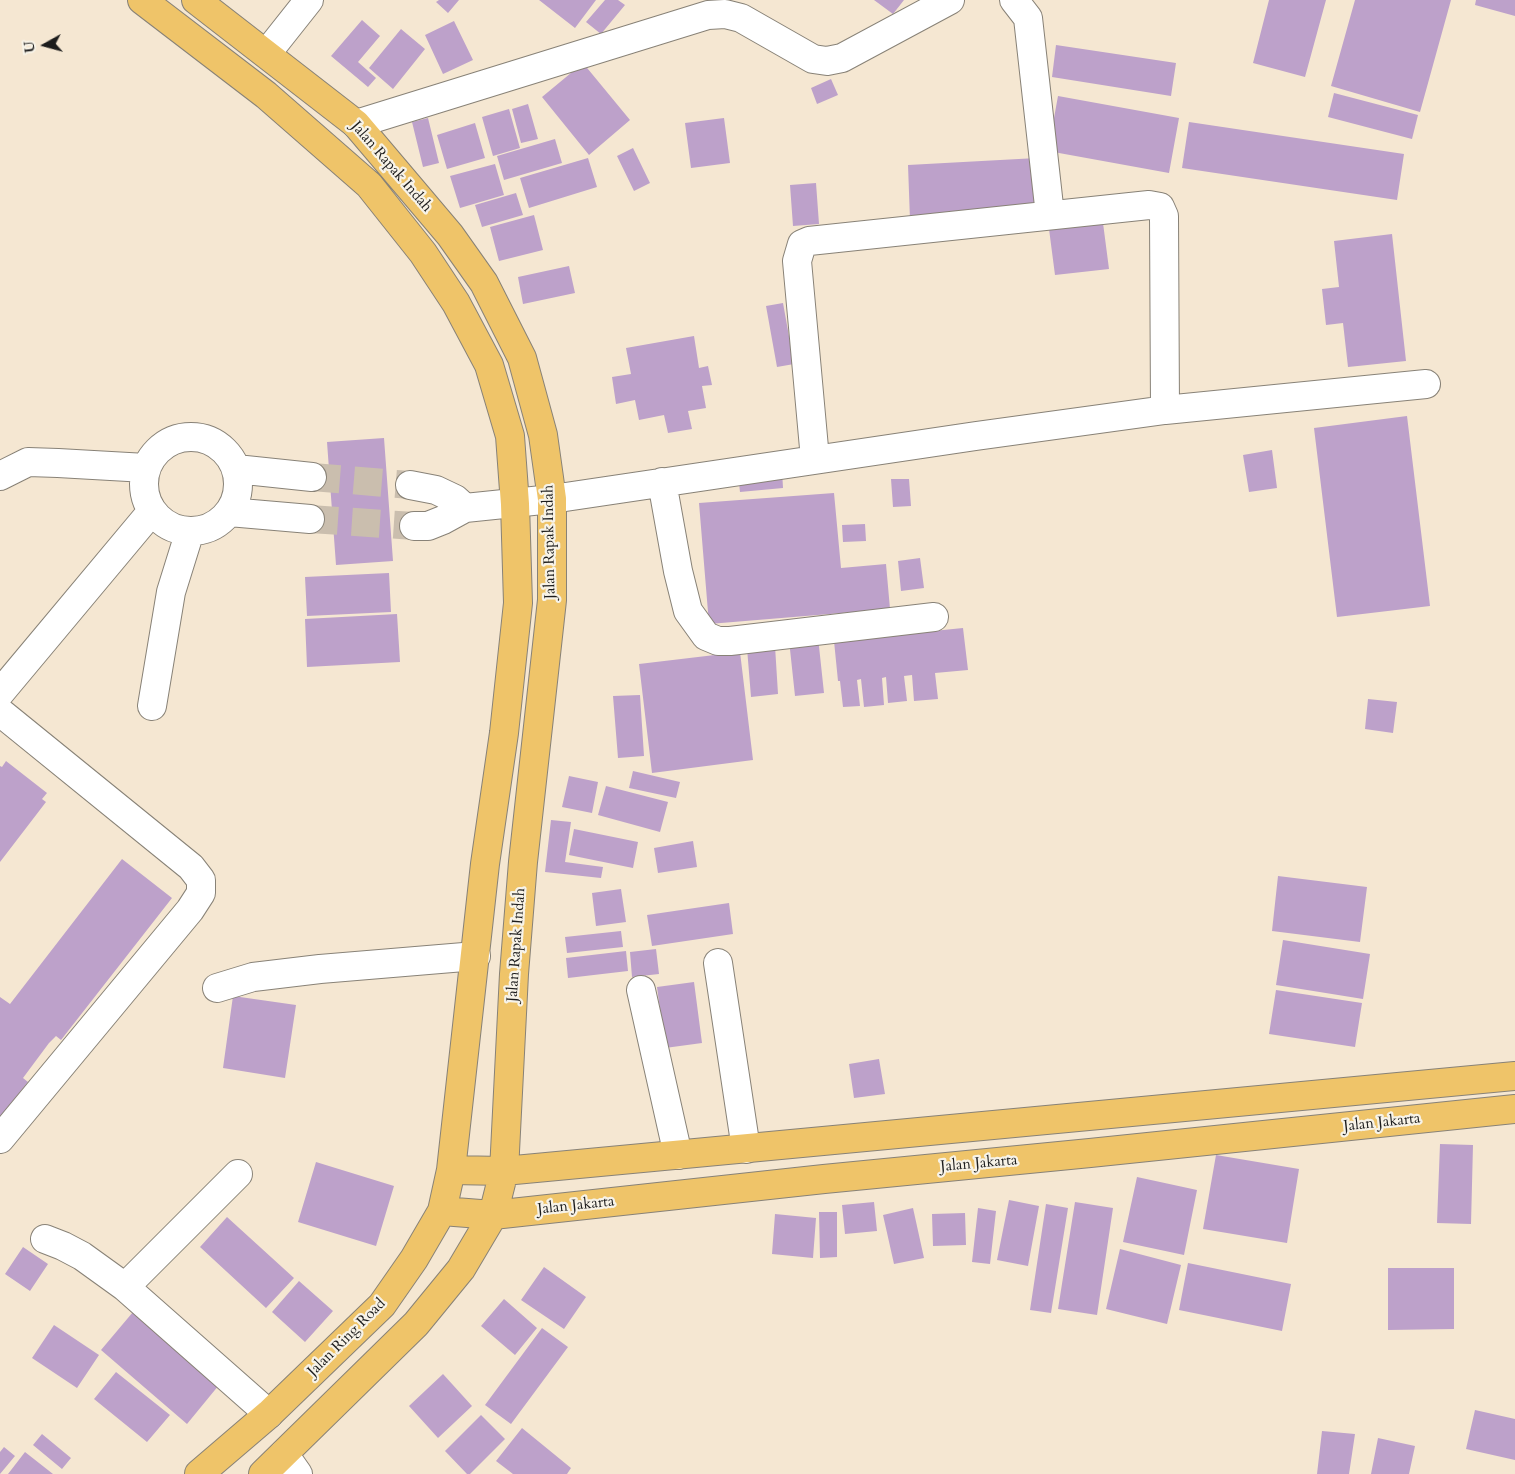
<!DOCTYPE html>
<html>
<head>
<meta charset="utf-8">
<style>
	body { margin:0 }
	#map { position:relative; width:1515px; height:1474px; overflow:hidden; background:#f5e7d2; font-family:Cardo,serif }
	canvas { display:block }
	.north { position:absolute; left:20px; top:20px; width:50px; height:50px; -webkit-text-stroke:4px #f7f3e8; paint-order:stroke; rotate:263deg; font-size:14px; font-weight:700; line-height:20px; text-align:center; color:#1c1c1c }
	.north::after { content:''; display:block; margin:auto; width:18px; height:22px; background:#1c1c1c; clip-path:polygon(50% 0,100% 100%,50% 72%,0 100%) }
</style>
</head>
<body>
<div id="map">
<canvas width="1515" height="1474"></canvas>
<div class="north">U</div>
</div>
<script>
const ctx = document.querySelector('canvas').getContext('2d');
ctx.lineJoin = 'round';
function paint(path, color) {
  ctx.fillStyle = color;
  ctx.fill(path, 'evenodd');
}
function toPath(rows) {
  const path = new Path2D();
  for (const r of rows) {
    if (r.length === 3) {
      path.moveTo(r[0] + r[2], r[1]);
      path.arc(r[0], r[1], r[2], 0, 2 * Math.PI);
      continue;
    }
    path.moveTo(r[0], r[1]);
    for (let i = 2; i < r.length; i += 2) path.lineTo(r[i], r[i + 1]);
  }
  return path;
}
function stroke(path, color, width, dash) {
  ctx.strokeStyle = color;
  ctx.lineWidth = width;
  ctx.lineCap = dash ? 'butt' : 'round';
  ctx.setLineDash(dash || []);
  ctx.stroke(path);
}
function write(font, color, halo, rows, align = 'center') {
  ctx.font = font + ' Cardo,serif';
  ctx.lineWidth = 4.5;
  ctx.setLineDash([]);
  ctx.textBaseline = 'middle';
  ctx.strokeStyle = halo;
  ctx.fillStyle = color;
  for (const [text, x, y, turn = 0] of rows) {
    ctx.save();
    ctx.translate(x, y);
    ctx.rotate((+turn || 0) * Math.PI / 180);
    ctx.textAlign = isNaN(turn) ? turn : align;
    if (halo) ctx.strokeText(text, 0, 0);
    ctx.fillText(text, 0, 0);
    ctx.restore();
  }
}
paint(toPath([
	[439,0,459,0,448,13,436,2],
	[539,0,596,0,575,28],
	[605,0,618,0,625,5,601,34,586,22],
	[874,0,904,0,893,14],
	[1269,0,1326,0,1305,77,1253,63],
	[1355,0,1451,0,1420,112,1331,86],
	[1476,0,1515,0,1515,16,1475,5],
	[362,20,380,36,358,62,376,78,368,87,331,56],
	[454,21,473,60,443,74,425,35],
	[401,29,425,49,393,89,369,68],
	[1056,45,1176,63,1171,96,1052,77],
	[583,63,630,120,589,155,542,97],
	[831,79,838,95,817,104,811,88],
	[1334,93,1418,115,1412,139,1328,117],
	[1058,96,1179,118,1169,173,1048,151],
	[528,104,538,139,521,143,512,109],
	[509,109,520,148,493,156,482,117],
	[428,118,439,163,423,167,412,122],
	[724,118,730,163,691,168,685,123],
	[1189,122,1404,154,1397,200,1182,168],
	[475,123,485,158,447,169,437,135],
	[555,139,562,163,504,180,497,156],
	[633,148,650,183,634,191,617,156],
	[588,158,597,187,529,208,520,178],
	[1037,158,1040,213,910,220,908,165],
	[495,164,504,195,460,208,450,176],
	[816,183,819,224,793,226,790,185],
	[516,193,523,215,482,227,475,205],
	[534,215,543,250,499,261,490,227],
	[1103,223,1109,269,1055,275,1049,229],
	[1392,234,1406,361,1348,367,1343,323,1326,325,1322,289,1339,287,1334,241],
	[569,266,575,293,523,304,518,277],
	[783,303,794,364,777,367,766,306],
	[694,336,699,368,708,366,712,385,702,386,706,408,688,411,692,429,668,433,664,415,639,420,635,400,616,404,612,377,631,374,626,348],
	[1407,416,1430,606,1337,617,1314,428],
	[384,438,393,561,336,565,327,442],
	[1272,450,1277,488,1249,492,1243,455],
	[782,470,783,488,740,492,738,474],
	[891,479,909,479,911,506,893,507],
	[834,493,841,568,886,564,890,609,709,624,699,503],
	[865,524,866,541,843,542,842,525],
	[920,558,924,588,901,591,898,561],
	[389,573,391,612,307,616,305,577],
	[397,614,400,662,307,667,305,619],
	[963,628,968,670,935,673,938,699,914,701,912,675,904,676,907,701,888,703,886,677,882,678,884,705,864,707,861,679,857,680,860,706,843,707,840,681,838,681,834,641],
	[818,637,824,693,795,696,789,640],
	[775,646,778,694,751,697,747,648],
	[740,652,753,760,652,773,639,664],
	[640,695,644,756,618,758,613,696],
	[1368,699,1397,702,1393,733,1365,729],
	[6,761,47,793,42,799,46,802,0,862,0,766,2,767],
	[633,771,680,782,676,798,629,788],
	[569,776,598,782,592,813,562,807],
	[606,786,668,802,660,832,598,815],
	[551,820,571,822,565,862,603,867,601,878,545,872],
	[574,829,638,842,633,868,569,855],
	[693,841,697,867,658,873,654,848],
	[122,859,172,898,61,1040,56,1036,49,1043,23,1078,28,1082,0,1117,0,997,10,1004],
	[1278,876,1367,887,1360,942,1272,931],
	[621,889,626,922,596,926,592,893],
	[729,903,733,934,652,946,647,915],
	[621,931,623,947,567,953,565,937],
	[1283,940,1370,954,1363,999,1276,985],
	[656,949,659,974,632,977,630,952],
	[626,951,628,971,568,978,566,958],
	[694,982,702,1043,665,1048,657,987],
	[1276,990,1362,1003,1355,1047,1269,1034],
	[233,996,296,1005,285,1078,223,1068],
	[879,1059,885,1094,854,1098,849,1064],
	[1440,1144,1473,1145,1471,1224,1437,1223],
	[1216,1155,1299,1169,1287,1243,1203,1229],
	[316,1162,394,1186,376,1246,298,1222],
	[1137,1177,1197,1190,1184,1255,1123,1242],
	[1009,1200,1039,1206,1028,1266,997,1260],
	[874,1202,877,1231,845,1234,842,1205],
	[1075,1202,1113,1208,1097,1315,1058,1309],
	[1046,1204,1068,1208,1051,1313,1030,1310],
	[913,1208,924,1258,894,1264,883,1215],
	[978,1208,996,1211,990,1264,972,1262],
	[819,1212,837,1212,837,1257,820,1258],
	[965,1213,966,1245,933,1246,932,1214],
	[775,1214,816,1218,813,1258,772,1254],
	[227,1217,294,1278,266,1308,200,1247],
	[23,1247,48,1264,30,1291,5,1274],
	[1120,1249,1181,1265,1167,1324,1106,1309],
	[1188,1263,1291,1284,1282,1331,1179,1310],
	[544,1267,586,1297,564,1329,521,1300],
	[1388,1268,1454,1268,1454,1329,1388,1330],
	[299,1281,333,1311,305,1342,272,1312],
	[504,1299,537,1328,515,1355,481,1326],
	[133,1312,219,1385,187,1424,101,1350],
	[54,1325,99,1355,77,1388,32,1358],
	[542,1328,568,1347,511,1424,485,1405],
	[116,1372,170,1415,147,1442,94,1399],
	[443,1374,472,1406,438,1438,409,1406],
	[1475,1410,1515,1419,1515,1460,1466,1449],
	[481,1415,505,1439,470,1474,467,1474,445,1451],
	[522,1428,571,1468,567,1474,513,1474,496,1461],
	[1322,1431,1355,1434,1349,1474,1317,1474],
	[42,1434,71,1458,62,1469,33,1445],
	[1378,1438,1415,1446,1409,1474,1371,1474],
	[4,1447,15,1456,0,1474,0,1452],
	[25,1452,53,1474,8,1474]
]), '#bda1ca');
stroke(toPath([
	[312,477,410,485],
	[310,519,414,526]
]), '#cabeae', 28, [28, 14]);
const minor = toPath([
	[1014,0,1028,18,1050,215],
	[267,53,309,0],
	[356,124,708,15,725,14,741,18,813,59,827,61,842,58,950,0],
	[191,484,47],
	[815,459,797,261,802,244,809,241,1149,205,1160,207,1164,216,1165,410],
	[236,469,312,477],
	[0,476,28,462,58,463,146,468],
	[662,482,678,571,688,611,706,636,718,641,730,641,934,617],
	[410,485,436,490,455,499,465,508],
	[229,512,310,519],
	[414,526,428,526,443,520,465,508,552,499,976,436,1165,410,1426,384],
	[0,693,152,511],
	[152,706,171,592,190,531],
	[0,712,191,867,201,880,201,893,190,910,0,1139],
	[718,963,746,1149],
	[217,988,253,977,320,969,476,956],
	[641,990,678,1155],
	[45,1239,63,1246,82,1256,125,1287,269,1414],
	[125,1287,238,1174],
	[284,1454,298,1474]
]);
const major = toPath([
	[142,0,266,95,369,185,423,253,456,303,489,365,510,436,515,504,518,603,504,733,485,864,451,1170,442,1211,414,1259,382,1305,269,1414,199,1474],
	[196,0,356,124,450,235,484,283,522,358,543,435,552,499,552,600,523,862,514,974,504,1171,493,1215,461,1269,416,1324,263,1474],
	[451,1170,504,1171,1515,1076],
	[442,1211,493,1215,824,1179,1090,1153,1515,1109]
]);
stroke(minor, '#888277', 30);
stroke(major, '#888277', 30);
stroke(minor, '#fff', 28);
stroke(major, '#efc469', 28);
write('15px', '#1c1c1c', '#f7f3e8', [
	["Jalan Rapak Indah",391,167,49],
	["Jalan Rapak Indah",550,542,-91],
	["Jalan Rapak Indah",517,945,-86],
	["Jalan Jakarta",1382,1123,-6],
	["Jalan Jakarta",979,1164,-5],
	["Jalan Jakarta",576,1206,-6],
	["Jalan Ring Road",347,1338,-45]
]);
</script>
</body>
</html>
